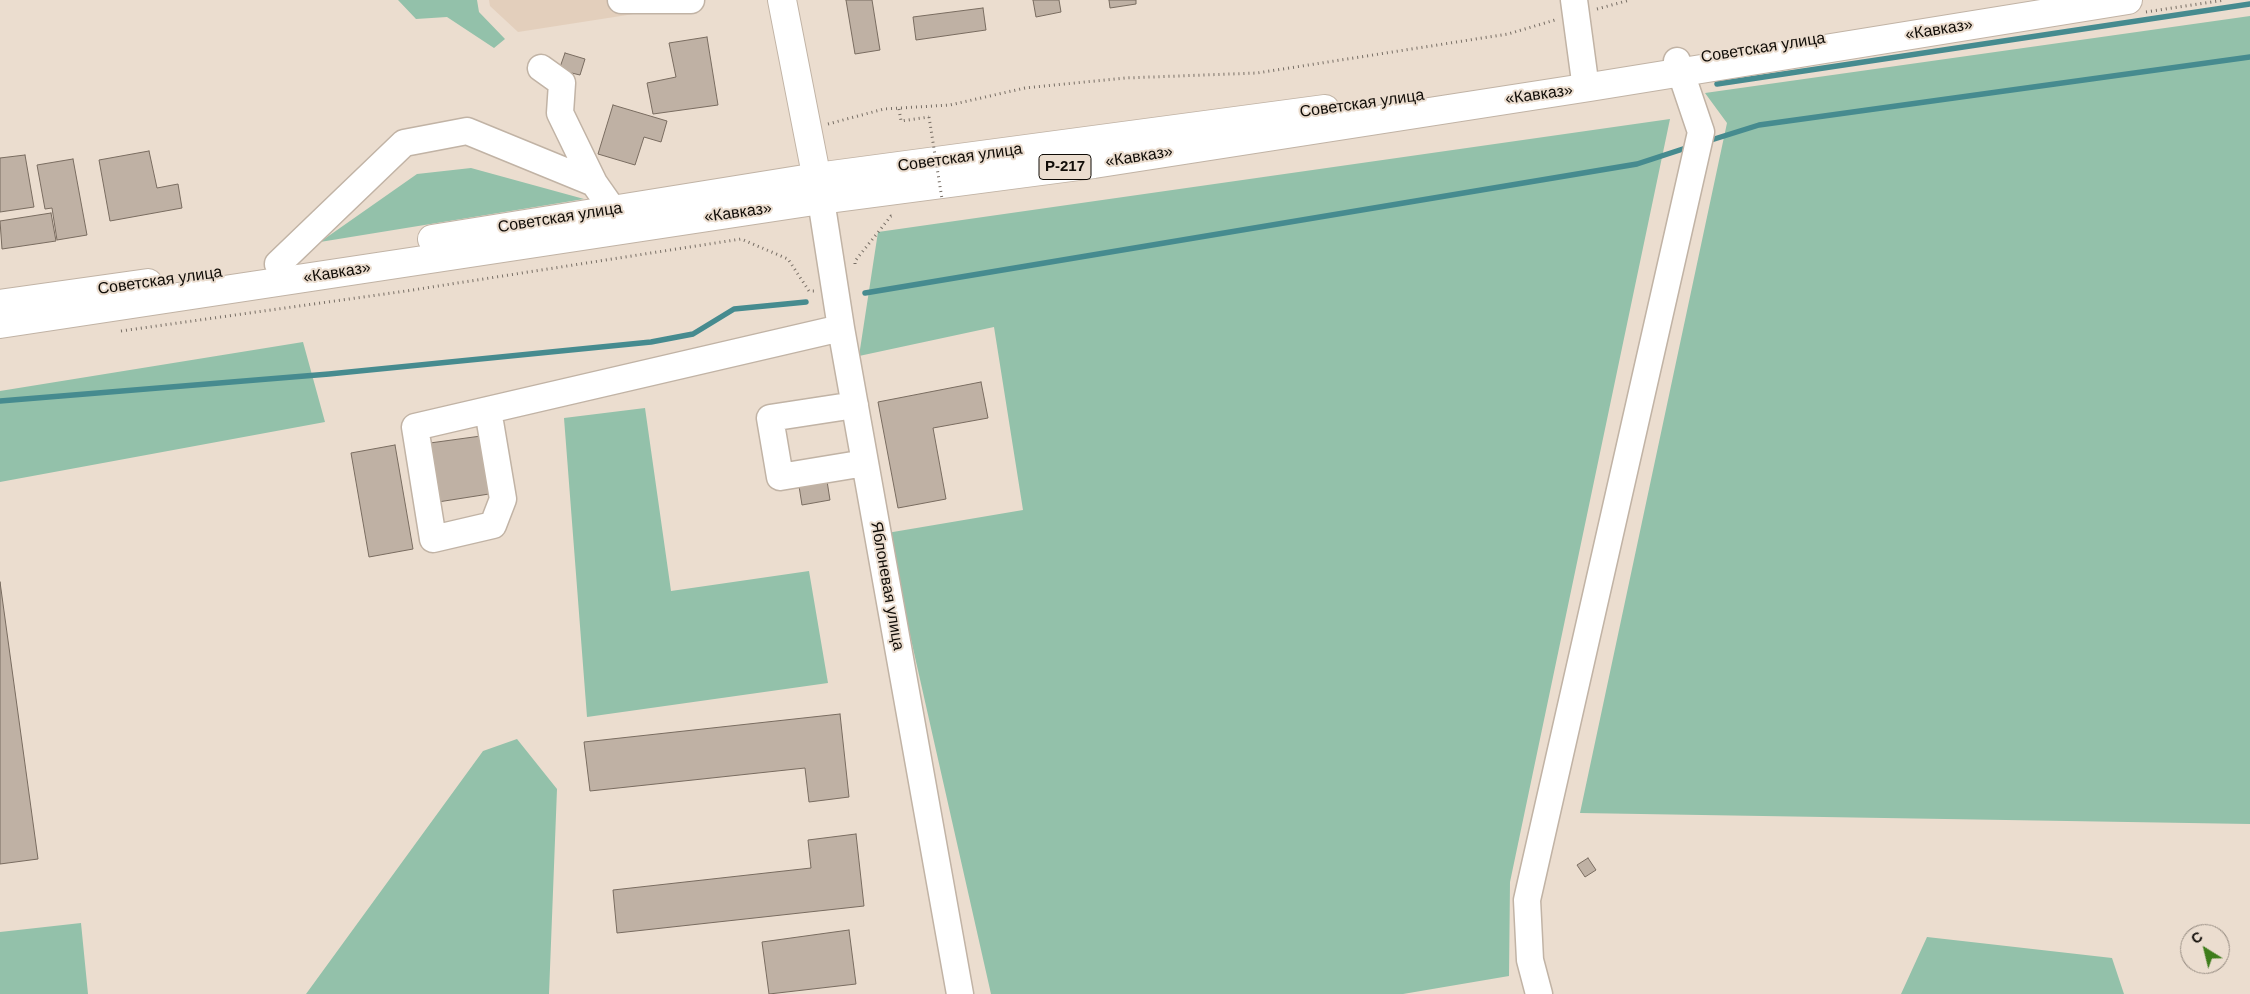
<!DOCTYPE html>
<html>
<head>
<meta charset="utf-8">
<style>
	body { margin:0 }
	#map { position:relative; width:2250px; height:994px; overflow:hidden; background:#ebddcf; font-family:Arial,sans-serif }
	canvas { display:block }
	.north { position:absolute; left:2180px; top:924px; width:50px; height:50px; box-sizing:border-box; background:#ebddcf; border:1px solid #93897f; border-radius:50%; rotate:324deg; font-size:14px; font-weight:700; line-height:20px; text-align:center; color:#100c07 }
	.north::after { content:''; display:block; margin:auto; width:18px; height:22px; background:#3e7d1b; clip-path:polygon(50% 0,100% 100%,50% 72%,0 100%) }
</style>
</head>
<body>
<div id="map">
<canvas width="2250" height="994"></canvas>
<div class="north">С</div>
</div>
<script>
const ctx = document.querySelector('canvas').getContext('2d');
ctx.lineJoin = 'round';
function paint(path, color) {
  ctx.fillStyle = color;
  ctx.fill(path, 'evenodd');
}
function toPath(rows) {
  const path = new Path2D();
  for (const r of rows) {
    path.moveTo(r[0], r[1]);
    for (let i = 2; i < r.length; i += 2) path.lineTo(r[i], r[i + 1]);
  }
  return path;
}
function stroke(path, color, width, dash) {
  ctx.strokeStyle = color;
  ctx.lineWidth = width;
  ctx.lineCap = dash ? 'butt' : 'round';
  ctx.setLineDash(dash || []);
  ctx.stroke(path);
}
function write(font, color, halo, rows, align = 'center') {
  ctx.font = font + ' Arial,sans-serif';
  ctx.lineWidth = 4;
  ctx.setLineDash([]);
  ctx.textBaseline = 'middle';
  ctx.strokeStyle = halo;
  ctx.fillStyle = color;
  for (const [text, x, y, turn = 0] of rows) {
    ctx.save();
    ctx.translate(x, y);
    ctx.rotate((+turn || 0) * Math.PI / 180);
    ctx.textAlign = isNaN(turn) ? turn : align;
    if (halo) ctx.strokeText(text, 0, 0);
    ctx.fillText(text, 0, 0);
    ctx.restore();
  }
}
paint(toPath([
	[489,0,698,0,698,4,518,32,490,6]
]), '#e3cfbc');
paint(toPath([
	[398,0,477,0,479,12,505,39,494,48,447,17,416,19],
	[2250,16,2250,824,1580,813,1727,123,1705,93],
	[1670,119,1510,882,1509,976,1403,994,991,994,887,533,1023,510,994,327,859,356,878,232],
	[471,168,584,199,320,242,417,174],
	[303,342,325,422,0,482,0,391],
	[645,408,671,591,809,571,828,683,587,717,564,418],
	[517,739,557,789,549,994,306,994,483,751],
	[81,923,88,994,0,994,0,932],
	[1927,937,2112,958,2124,994,1901,994]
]), '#93c1aa');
stroke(toPath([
	[1717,84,2250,4],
	[1708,141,1759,125,2250,57],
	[865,293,1637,164,1689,147],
	[0,401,329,374,651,342,693,334,734,309,806,302]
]), '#468b8f', 5.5);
const building = toPath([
	[846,0,872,0,880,50,855,54,846,0],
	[1033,0,1059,0,1061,12,1036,17,1033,0],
	[1109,0,1136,0,1136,4,1110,8,1109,0],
	[983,8,986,30,916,40,913,17,983,8],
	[707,37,718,105,653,114,647,83,676,77,669,43,707,37],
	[565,53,585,59,580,75,559,70,565,53],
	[613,105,667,121,661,142,644,137,635,165,598,154,613,105],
	[149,151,157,188,178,184,182,208,110,221,99,160,149,151],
	[25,155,34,207,0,212,0,158,25,155],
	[73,159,87,235,57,240,52,208,45,209,37,165,73,159],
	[51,213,56,241,2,249,0,221,51,213],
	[981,382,988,418,933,428,946,499,898,508,878,402,981,382],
	[481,436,489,494,438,502,430,443,481,436],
	[395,445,413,549,369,557,351,453,395,445],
	[827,481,830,500,802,505,799,486,827,481],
	[0,582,38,859,0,864,0,582],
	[840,714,849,797,809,802,805,768,590,791,584,742,840,714],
	[856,834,864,906,617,933,613,890,811,868,808,840,856,834],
	[1588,858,1596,870,1585,877,1577,865,1588,858],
	[849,930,856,984,769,994,762,942,849,930]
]);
paint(building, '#bfb1a4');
stroke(building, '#796c60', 1);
const minor = toPath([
	[621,0,691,0],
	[1574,0,1584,74],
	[541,68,562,83,560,113,594,183],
	[821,200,841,328,960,994],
	[278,264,404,143,467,131,594,183,613,210],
	[855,405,770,418,780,477,865,463],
	[488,410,503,499,493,525,433,539,415,427,841,328],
	[1539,994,1530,960,1527,900,1701,132,1677,61]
]);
const major = toPath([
	[782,0,821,200]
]);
const highway = toPath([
	[432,239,817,177,1325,109],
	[0,304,148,283],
	[0,324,821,200,1094,164,1590,87,2128,0]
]);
stroke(minor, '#c1b3a5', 29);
stroke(major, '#c1b3a5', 30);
stroke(highway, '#c1b3a5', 30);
stroke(toPath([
	[1597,9,1630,0],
	[2146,12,2225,0],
	[899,109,901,121,929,117],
	[828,124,884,109,950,105,1025,88,1125,78,1257,73,1508,34,1555,20],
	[855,264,855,261,891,216,894,216],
	[121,331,406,291,741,239,788,259,809,291,814,291]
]), '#776e65', 3, [1, 4]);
stroke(minor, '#fff', 26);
stroke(major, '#fff', 28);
stroke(highway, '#fff', 28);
stroke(toPath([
	[929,117,942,199]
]), '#776e65', 3, [1, 4]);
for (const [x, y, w] of [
	[1065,167,52]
]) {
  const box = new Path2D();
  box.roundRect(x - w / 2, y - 12.5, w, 25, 4);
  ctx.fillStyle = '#ebddcf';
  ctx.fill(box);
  stroke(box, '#100c07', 1);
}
write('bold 15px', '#100c07', null, [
	["Р-217",1065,167]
]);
write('16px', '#100c07', '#ebddcf', [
	["«Кавказ»",1939,30,-9],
	["Советская улица",1763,48,-9],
	["«Кавказ»",1539,95,-8],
	["Советская улица",1362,104,-8],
	["«Кавказ»",1139,157,-9],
	["Советская улица",960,158,-8],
	["«Кавказ»",738,213,-8],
	["Советская улица",560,218,-9],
	["«Кавказ»",337,273,-9],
	["Советская улица",160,281,-8],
	["Яблоневая улица",887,586,80]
]);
</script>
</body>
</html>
